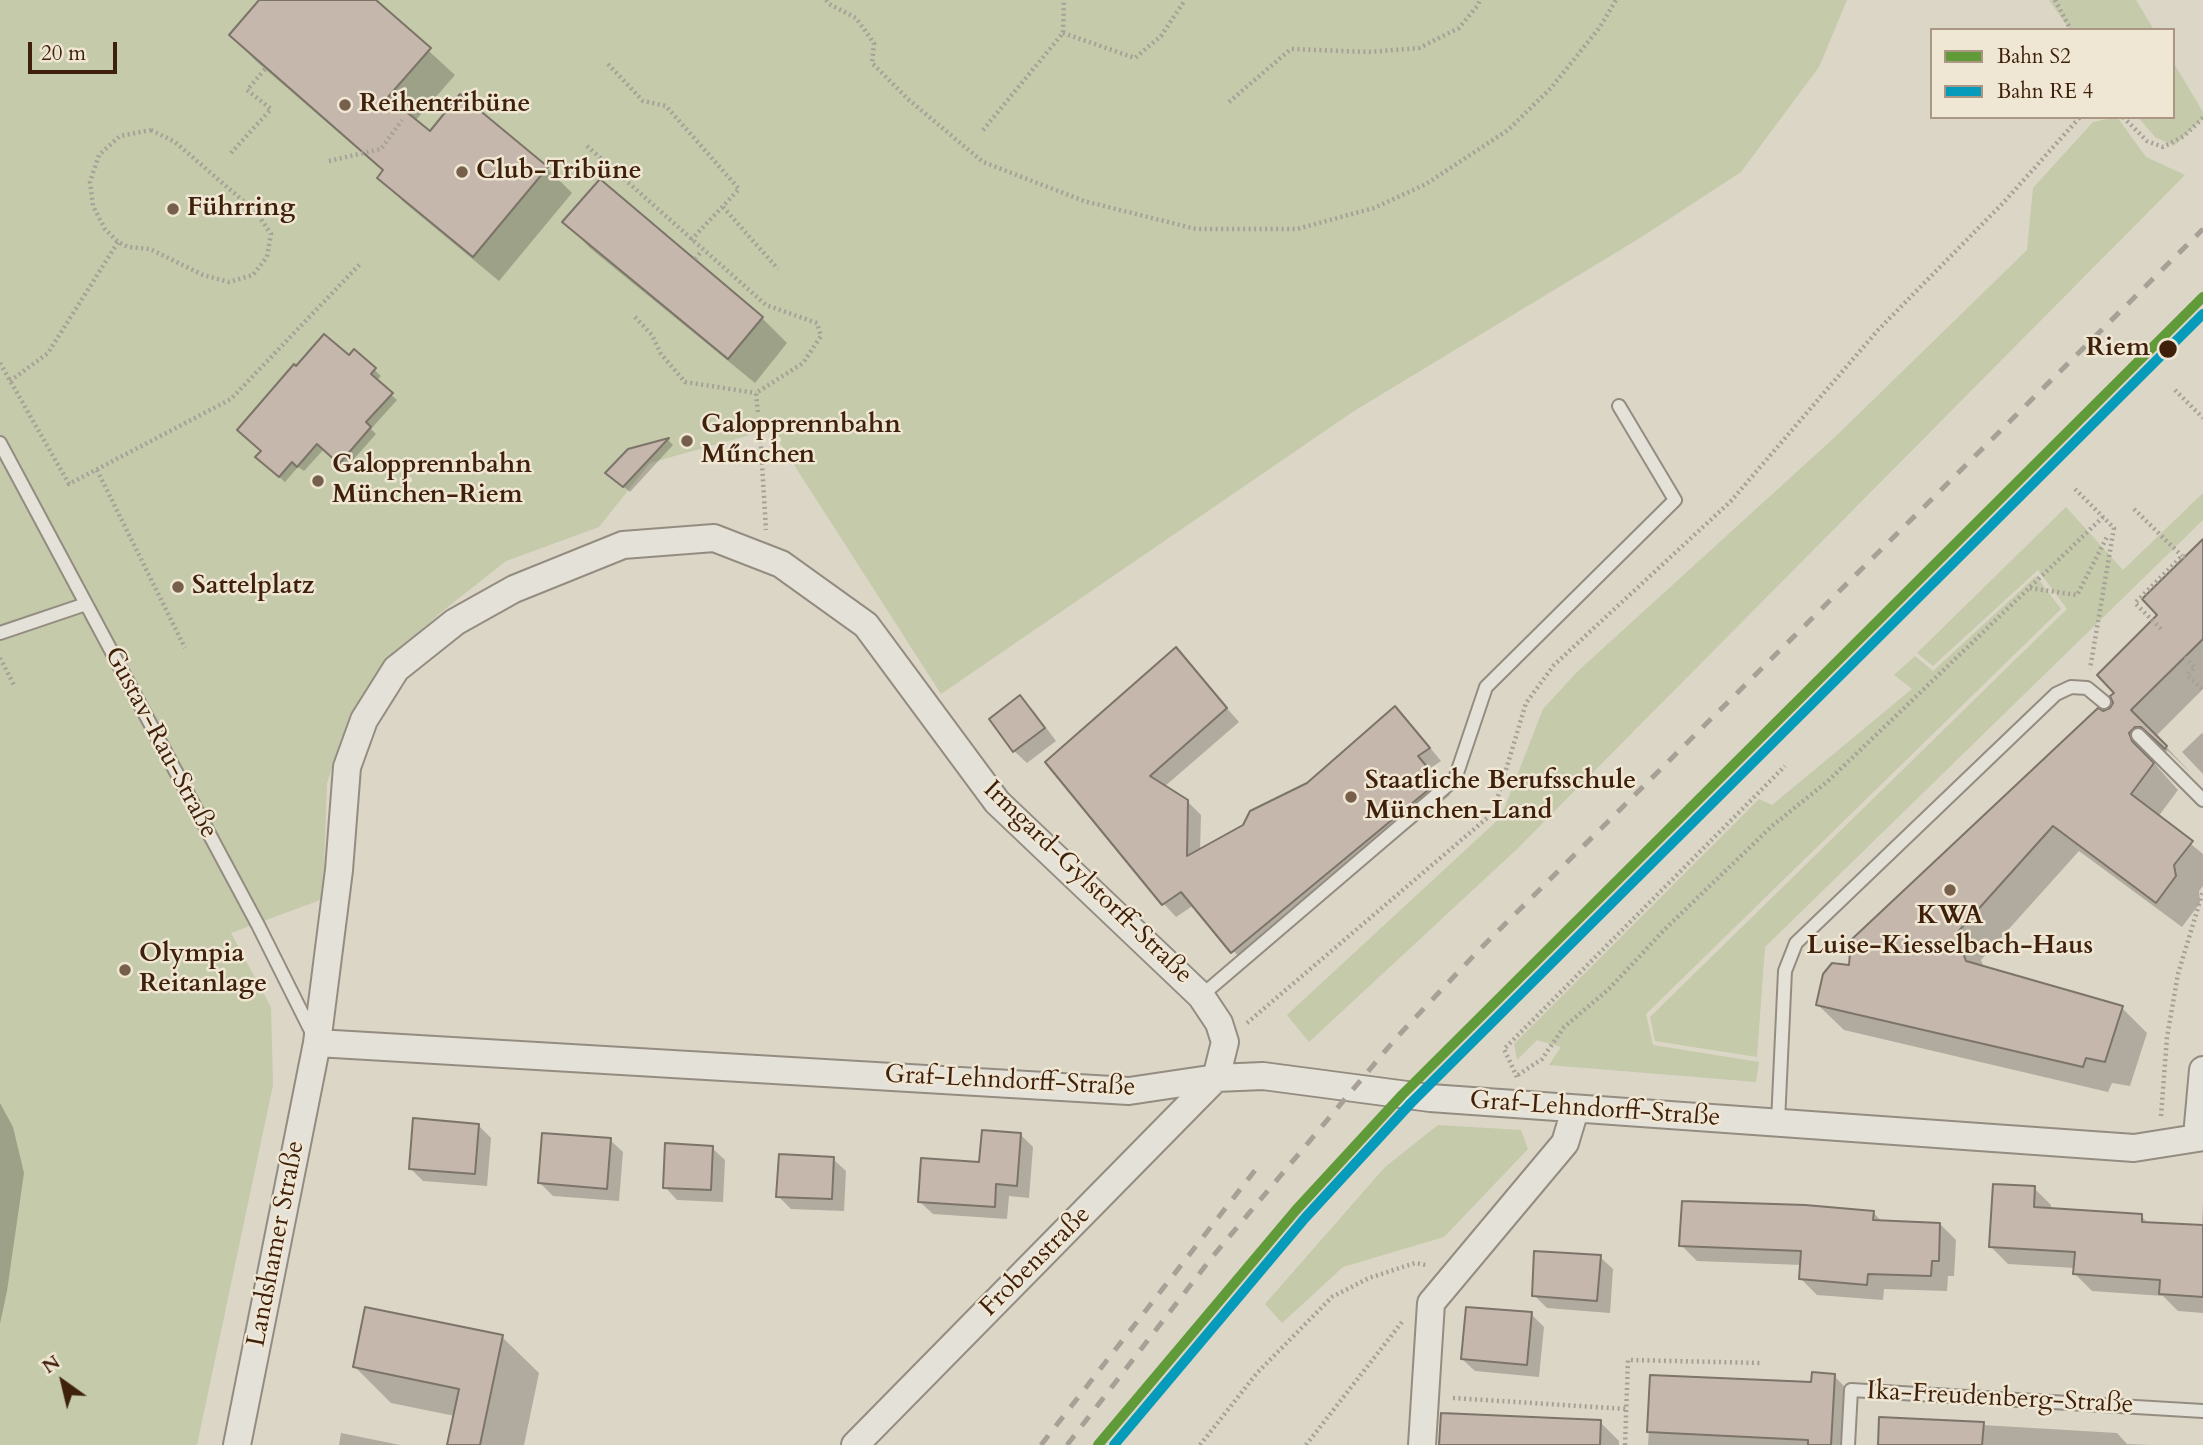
<!DOCTYPE html>
<html>
<head>
<meta charset="utf-8">
<style>
	body { margin:0 }
	#map { position:relative; width:2203px; height:1445px; overflow:hidden; background:#dcd6c6; font-family:Cardo,serif }
	canvas { display:block }
	.legend { position:absolute; left:1930px; top:28px; width:245px; height:91px; box-sizing:border-box; background:#efe6d3; border:2px solid #a99783; margin:0; padding:9px 12px; list-style:none; font-size:21px; color:#3f200b }
	.legend li { display:flex; align-items:center; gap:14px; height:35px }
	.legend b { width:35px; border:2px solid #a99783 }
	.north { position:absolute; left:28px; top:1347px; width:70px; height:70px; -webkit-text-stroke:5px #efe6d3; paint-order:stroke; rotate:326deg; font-size:19px; font-weight:700; line-height:28px; text-align:center; color:#3f200b }
	.north::after { content:''; display:block; margin:auto; width:24px; height:32px; background:#3f200b; clip-path:polygon(50% 0,100% 100%,50% 72%,0 100%) }
	.scale { position:absolute; left:28px; top:42px; width:89px; height:32px; box-sizing:border-box; border:4px solid #3f200b; border-top:0; padding-left:9px; font-size:21px; line-height:24px; white-space:nowrap; color:#3f200b; -webkit-text-stroke:5px #efe6d3; paint-order:stroke }
</style>
</head>
<body>
<div id="map">
<canvas width="2203" height="1445"></canvas>
<ul class="legend">
<li><b style="height:9px;background:#619a38"></b>Bahn S2</li>
<li><b style="height:9px;background:#069bba"></b>Bahn RE 4</li>
</ul>
<div class="north">N</div>
<div class="scale">20 m</div>
</div>
<script>
const ctx = document.querySelector('canvas').getContext('2d');
ctx.lineJoin = 'round';
function paint(path, color) {
  ctx.fillStyle = color;
  ctx.fill(path, 'evenodd');
}
function toPath(rows) {
  const path = new Path2D();
  for (const r of rows) {
    path.moveTo(r[0], r[1]);
    for (let i = 2; i < r.length; i += 2) path.lineTo(r[i], r[i + 1]);
  }
  return path;
}
function stroke(path, color, width, dash) {
  ctx.strokeStyle = color;
  ctx.lineWidth = width;
  ctx.lineCap = dash ? 'butt' : 'round';
  ctx.setLineDash(dash || []);
  ctx.stroke(path);
}
function write(font, color, halo, rows, align = 'center') {
  ctx.font = font + ' Cardo,serif';
  ctx.lineWidth = 5;
  ctx.setLineDash([]);
  ctx.textBaseline = 'middle';
  ctx.strokeStyle = halo;
  ctx.fillStyle = color;
  for (const [text, x, y, turn = 0] of rows) {
    ctx.save();
    ctx.translate(x, y);
    ctx.rotate((+turn || 0) * Math.PI / 180);
    ctx.textAlign = isNaN(turn) ? turn : align;
    if (halo) ctx.strokeText(text, 0, 0);
    ctx.fillText(text, 0, 0);
    ctx.restore();
  }
}
paint(toPath([
	[0,0,1847,0,1819,67,1741,172,1640,238,1354,411,941,694,771,429,650,463,599,527,506,561,439,614,390,659,350,715,327,783,323,899,231,933,271,1007,273,1085,197,1445,0,1445],
	[2049,0,2136,0,2154,30,2070,30],
	[2173,62,2203,112,2203,118,2174,146,2155,137,2138,117,2173,117],
	[2117,117,2146,157,2185,175,1516,850,1309,1042,1287,1015,1501,817,1543,709,1577,672,1835,437,2027,250,2033,188,2093,122],
	[2203,493,2203,520,1765,947,1757,1057,1655,1041,1650,1017,2067,609,2038,570,1933,666,1917,653,2066,507,2123,570],
	[2036,576,2061,609,1646,1014,1653,1045,1759,1062,1756,1082,1549,1065,1561,1047,1537,1040,1517,1060,1514,1044,1759,799,1772,805,1912,689,1894,675,1915,656,1933,671],
	[1438,1125,1521,1130,1528,1149,1444,1237,1343,1267,1282,1323,1265,1304,1385,1167]
]), '#c4caaa');
paint(toPath([
	[262,0,373,0,455,75,415,121,430,134,547,168,572,193,499,281,405,203,379,178,384,172,256,61,231,35],
	[565,222,762,318,787,343,755,383,590,248],
	[354,351,381,376,376,381,397,400,371,429,376,434,346,468,324,449,304,471,298,467,285,482,263,463],
	[668,440,673,445,630,492,613,478,629,450],
	[2203,541,2203,689,2156,736,2191,773,2168,751,2157,755,2154,763,2178,790,2158,817,2203,854,2203,886,2199,891,2200,903,2182,927,2079,851,1981,960,1984,968,2122,1008,2147,1033,2130,1086,2112,1083,2108,1092,1844,1030,1818,1005,1850,967,2103,713,2112,709,2159,615],
	[1176,650,1239,722,1164,787,1187,801,1201,815,1200,851,1245,827,1408,721,1441,761,1429,769,1450,795,1245,964,1194,905,1176,917,1164,904,1047,762],
	[1020,697,1033,710,1056,741,1027,763,1014,751],
	[2202,733,2203,734,2203,774,2182,752],
	[0,1103,13,1127,24,1173,7,1291,0,1324],
	[478,1125,491,1138,487,1186,423,1181,410,1168],
	[1020,1134,1033,1147,1029,1198,1009,1196,1007,1219,933,1214,920,1202,981,1164],
	[610,1140,623,1152,619,1201,553,1196,540,1183],
	[712,1148,725,1160,723,1202,677,1200,665,1187],
	[833,1159,846,1171,844,1211,791,1209,778,1196],
	[2034,1188,2051,1205,2051,1210,2141,1216,2149,1224,2202,1227,2203,1202,2203,1313,2178,1311,2163,1296,2092,1291,2075,1274,2075,1268,2008,1264,1991,1247],
	[1873,1212,1882,1222,1940,1224,1956,1240,1954,1276,1948,1276,1947,1291,1884,1289,1883,1300,1817,1295,1801,1279,1802,1265,1697,1261,1681,1245],
	[1600,1257,1613,1269,1610,1313,1547,1308,1534,1295],
	[1531,1314,1544,1327,1539,1377,1475,1371,1462,1359],
	[502,1337,539,1373,524,1445,449,1445,455,1416,391,1403,354,1366],
	[1652,1376,1813,1383,1834,1376,1851,1393,1848,1445,1648,1445],
	[1881,1419,2117,1433,2127,1444,2152,1445,1880,1445],
	[1600,1422,1619,1441,1619,1445,1441,1445],
	[341,1433,400,1445,339,1445]
]), '#0003');
const building = toPath([
	[259,0,376,0,431,48,388,97,430,131,460,94,548,167,473,257,377,178,383,170,229,35,259,0],
	[600,179,763,317,728,359,562,222,600,179],
	[324,334,349,355,354,349,376,368,371,374,393,393,366,422,371,427,339,464,317,444,297,467,292,462,279,477,255,457,261,451,237,430,294,364,296,366,324,334],
	[669,438,623,487,605,473,628,449,669,438],
	[2203,539,2203,639,2131,710,2167,746,2165,749,2141,727,2135,727,2129,733,2132,741,2154,763,2131,794,2193,841,2174,865,2176,876,2156,903,2053,826,1956,934,1966,961,2123,1006,2105,1062,2086,1058,2083,1067,1816,1005,1823,974,1832,963,1849,965,1851,940,2098,708,2103,711,2110,708,2113,703,2110,696,2114,693,2097,675,2157,615,2142,599,2203,539],
	[1176,647,1227,708,1150,776,1188,800,1187,856,1243,825,1250,811,1307,783,1395,706,1430,748,1418,756,1439,781,1231,953,1181,892,1162,905,1045,762,1176,647],
	[1020,695,1045,728,1013,752,989,719,1020,695],
	[413,1118,479,1124,475,1174,409,1169,413,1118],
	[982,1130,1021,1133,1017,1186,996,1184,995,1207,918,1202,921,1158,979,1162,982,1130],
	[542,1133,611,1138,607,1189,538,1183,542,1133],
	[665,1143,713,1146,711,1190,663,1188,665,1143],
	[779,1154,834,1157,832,1199,776,1197,779,1154],
	[1993,1184,2035,1186,2034,1207,2142,1214,2142,1222,2203,1225,2203,1297,2159,1294,2160,1280,2073,1274,2075,1252,1989,1247,1993,1184],
	[1682,1201,1805,1205,1874,1211,1873,1220,1940,1223,1939,1261,1932,1261,1931,1276,1868,1274,1867,1285,1799,1279,1801,1251,1679,1246,1682,1201],
	[1534,1251,1601,1255,1597,1301,1532,1296,1534,1251],
	[365,1307,503,1335,480,1445,447,1445,459,1389,353,1367,365,1307],
	[1466,1307,1532,1312,1527,1365,1461,1359,1466,1307],
	[1812,1372,1835,1374,1831,1445,1808,1445,1808,1440,1647,1432,1650,1375,1811,1382,1812,1372],
	[1441,1413,1601,1420,1600,1445,1439,1445,1441,1413],
	[1879,1417,1984,1422,1982,1445,1878,1445,1879,1417]
]);
paint(building, '#c6b7ad');
stroke(building, '#7c7468', 2);
const service = toPath([
	[0,443,258,925,314,1037],
	[0,633,86,604],
	[2138,735,2203,800],
	[1201,996,1455,779,1486,687,1675,500,1619,406],
	[1778,1122,1785,971,1796,943,2056,694,2071,687,2087,688,2104,702],
	[1848,1445,1851,1390,2203,1411]
]);
const minor = toPath([
	[317,1043,1129,1091,1216,1078,1263,1076,1430,1098,2134,1148,2203,1137],
	[2197,1136,2203,1070],
	[237,1445,317,1043,339,870,347,767,364,720,396,669,455,622,514,589,623,545,714,538,781,564,866,625,997,802,1201,996,1219,1023,1225,1042,1216,1078],
	[855,1445,1216,1078],
	[1422,1445,1431,1303,1565,1143,1575,1110]
]);
stroke(service, '#948c80', 16);
stroke(minor, '#948c80', 30);
stroke(toPath([
	[826,0,829,4,856,18,874,43,872,63,909,100,983,162,1084,201,1196,229,1297,229,1374,208,1426,184,1508,130,1551,88,1600,27,1616,0],
	[2055,0,2071,30],
	[1063,33,1135,58,1161,36,1185,0],
	[608,64,643,101,666,106,739,189,691,240],
	[1229,102,1291,49,1369,52,1419,48,1459,28,1478,5,1480,0],
	[2123,117,2147,141,2163,147,2184,136,2203,118],
	[151,130,175,142,256,212,271,234,267,257,253,275,229,282,203,275,150,249,128,247,118,242,105,229,93,206,90,182,99,155,120,136,151,130],
	[983,130,1063,33,1064,0],
	[587,146,766,305,817,323,821,336,803,363,756,393,758,413],
	[231,153,271,109,247,90,266,68],
	[329,161,381,149,402,120],
	[723,207,778,269],
	[695,259,702,251],
	[635,317,652,335,661,354,685,382,756,393],
	[0,363,69,484,231,399,360,264],
	[10,381,48,353,118,242],
	[2175,390,2203,418],
	[760,430,766,530],
	[97,470,185,648],
	[2075,489,2114,528,2090,669],
	[2134,509,2182,556],
	[2030,588,2077,595,2108,535],
	[2161,629,2135,603,2182,556,2185,557],
	[2185,657,2195,667,2187,675,2203,690],
	[0,658,14,685],
	[1247,1023,1493,813,1526,703,1554,665,1731,501,1878,330,2004,202,2080,117],
	[1518,1075,1542,1059,1564,1027,1609,989,1665,929,1772,826,1828,781,2103,517],
	[1517,1077,1504,1049,1785,766],
	[2161,1116,2167,1037,2178,974,2203,891],
	[1453,1398,1627,1409],
	[1200,1445,1257,1373,1332,1297,1369,1278,1415,1263,1426,1265],
	[1306,1445,1402,1322],
	[1625,1445,1628,1360,1760,1363]
]), '#a6a097', 4.5, [2, 3.5]);
stroke(service, '#e4e1d9', 12);
stroke(minor, '#e4e1d9', 26);
stroke(toPath([
	[1041,1445,1256,1169],
	[1067,1445,1213,1256,1397,1037,1479,950,2203,229]
]), '#a6a097', 5, [12, 12]);
stroke(toPath([
	[1098,1445,1296,1210,1402,1095,2203,297]
]), '#619a38', 10);
stroke(toPath([
	[1114,1445,1305,1218,1411,1103,2203,314]
]), '#069bba', 10);
for (const [x, y, r, color] of [
	[345,105,7,"#76604c"],
	[462,172,7,"#76604c"],
	[173,209,7,"#76604c"],
	[2168,349,10,"#3f200b"],
	[687,441,7,"#76604c"],
	[318,481,7,"#76604c"],
	[178,587,7,"#76604c"],
	[1351,797,7,"#76604c"],
	[1950,890,7,"#76604c"],
	[125,970,7,"#76604c"]
]) {
  const dot = new Path2D();
  dot.arc(x, y, r, 0, 2 * Math.PI);
  ctx.fillStyle = color;
  ctx.fill(dot);
  stroke(dot, '#efe6d3', 2.5);
}
write('bold 26px', '#3f200b', '#efe6d3', [
	["Reihentribüne",359,105],
	["Club-Tribüne",476,172],
	["Führring",187,209],
	["Galopprennbahn",701,426],
	["Műnchen",701,456],
	["Galopprennbahn",332,466],
	["München-Riem",332,496],
	["Sattelplatz",192,587],
	["Staatliche Berufsschule",1365,782],
	["München-Land",1365,812],
	["KWA",1950,917,"center"],
	["Luise-Kiesselbach-Haus",1950,947,"center"],
	["Olympia",139,955],
	["Reitanlage",139,985]
], 'left');
write('bold 26px', '#3f200b', '#efe6d3', [
	["Riem",2150,349]
], 'right');
write('26px', '#3f200b', '#efe6d3', [
	["Gustav-Rau-Straße",160,743,62],
	["Irmgard-Gylstorff-Straße",1087,883,44],
	["Graf-Lehndorff-Straße",1010,1082,3],
	["Graf-Lehndorff-Straße",1595,1110,4],
	["Landshamer Straße",277,1244,-79],
	["Frobenstraße",1036,1262,-45],
	["Ika-Freudenberg-Straße",2000,1399,3]
]);
</script>
</body>
</html>
